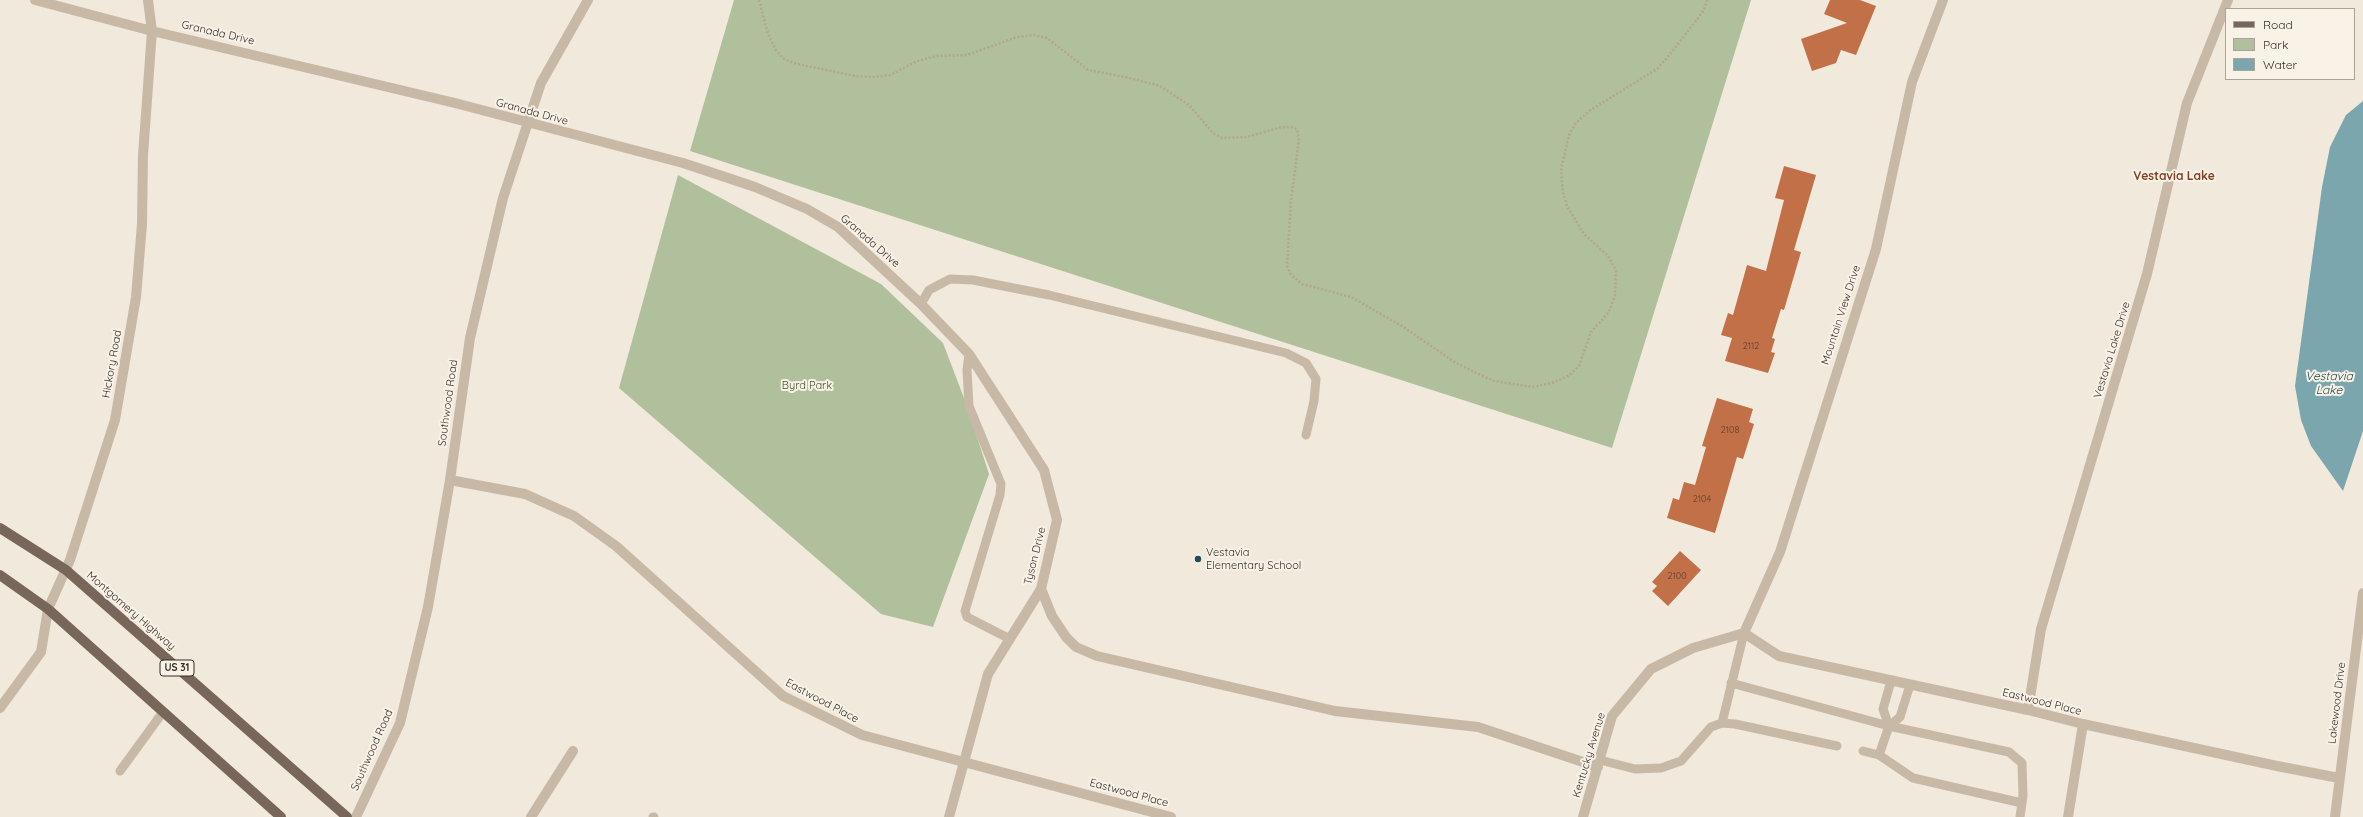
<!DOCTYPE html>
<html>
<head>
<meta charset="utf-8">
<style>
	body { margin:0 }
	#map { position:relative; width:2363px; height:817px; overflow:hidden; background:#f1e9db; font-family:Quicksand,sans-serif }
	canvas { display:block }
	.legend { position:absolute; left:2225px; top:8px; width:130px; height:72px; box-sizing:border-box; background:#f9f2e7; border:1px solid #aba39b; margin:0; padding:5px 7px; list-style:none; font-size:12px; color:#352d28 }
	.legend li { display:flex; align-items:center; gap:8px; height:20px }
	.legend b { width:20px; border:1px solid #aba39b }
</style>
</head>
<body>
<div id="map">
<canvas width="2363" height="817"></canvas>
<ul class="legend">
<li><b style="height:5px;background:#776659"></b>Road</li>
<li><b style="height:11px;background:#b0bf9c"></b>Park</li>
<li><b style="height:11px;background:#7ba6ad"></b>Water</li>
</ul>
</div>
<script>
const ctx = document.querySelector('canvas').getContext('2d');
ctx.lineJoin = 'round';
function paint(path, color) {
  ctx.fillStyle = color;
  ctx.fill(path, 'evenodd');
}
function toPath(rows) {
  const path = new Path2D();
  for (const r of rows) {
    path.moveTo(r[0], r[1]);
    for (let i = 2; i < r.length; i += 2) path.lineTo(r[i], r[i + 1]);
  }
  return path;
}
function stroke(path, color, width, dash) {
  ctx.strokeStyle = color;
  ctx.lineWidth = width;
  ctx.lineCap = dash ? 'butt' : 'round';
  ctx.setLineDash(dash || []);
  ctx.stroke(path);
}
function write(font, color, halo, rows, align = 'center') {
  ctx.font = font + ' Quicksand,sans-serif';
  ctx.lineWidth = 4;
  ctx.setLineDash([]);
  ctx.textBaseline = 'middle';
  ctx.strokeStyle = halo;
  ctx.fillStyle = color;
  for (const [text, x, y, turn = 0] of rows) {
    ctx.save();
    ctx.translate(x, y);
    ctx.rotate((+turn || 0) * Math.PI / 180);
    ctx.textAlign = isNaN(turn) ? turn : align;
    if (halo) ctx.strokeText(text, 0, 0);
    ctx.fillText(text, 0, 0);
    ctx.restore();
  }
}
paint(toPath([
	[734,0,1751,0,1612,448,690,151],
	[678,175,881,284,943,343,967,406,989,474,933,627,881,614,619,388]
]), '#b0bf9c');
paint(toPath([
	[2363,101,2363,431,2343,491,2311,446,2301,420,2295,386,2322,187,2330,147,2346,115]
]), '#7ba6ad');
paint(toPath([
	[1830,0,1860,0,1876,6,1856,55,1841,50,1836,63,1812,71,1801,39,1847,23,1824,14],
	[1784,166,1816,175,1794,250,1801,252,1784,310,1781,309,1772,338,1775,339,1771,352,1775,353,1768,373,1725,361,1732,338,1721,335,1728,313,1733,315,1747,265,1766,271,1784,200,1775,198],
	[1717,398,1753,409,1749,422,1754,424,1743,459,1737,457,1715,533,1667,518,1673,498,1679,500,1684,482,1695,485,1706,447,1702,446],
	[1680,551,1701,570,1668,606,1652,591,1657,586,1652,582]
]), '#c27048');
stroke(toPath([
	[759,0,768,34,776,50,783,58,793,63,855,76,874,77,890,75,917,61,937,56,967,55,1017,37,1033,35,1047,38,1088,70,1125,77,1160,86,1189,105,1213,133,1222,138,1247,137,1282,127,1291,127,1297,129,1299,140,1291,201,1287,266,1291,275,1302,284,1351,297,1402,326,1453,361,1474,372,1494,381,1533,387,1552,383,1568,376,1579,366,1591,332,1609,312,1615,295,1616,270,1608,256,1584,234,1567,206,1563,193,1561,170,1569,135,1576,123,1589,111,1657,69,1672,52,1704,10,1707,0]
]), '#b4a492', 2.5, [2, 2]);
stroke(toPath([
	[921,304,929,290,950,279,973,280,1049,295,1286,353,1306,363,1316,379,1314,401,1306,435],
	[969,354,967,370,969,406,1001,484,1000,495,965,611,967,617,1010,639],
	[1731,683,1889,726,2009,752,2022,763,2023,796,2020,817],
	[1722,723,1744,633],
	[1889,726,1883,709,1891,681],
	[1863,751,1879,755,1913,778,2022,803],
	[1879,755,1889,726,1900,717,1910,685],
	[1600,760,1635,769,1661,768,1681,761,1711,727,1722,723,1735,724,1837,746],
	[120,771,163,712],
	[653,817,654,817]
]), '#c8b9a7', 9);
stroke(toPath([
	[35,0,152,31,455,103,683,163,755,187,807,209,838,227,921,304,969,354,1044,470,1057,520,1041,589,988,674,949,817],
	[450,480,525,494,574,516,616,546,783,696,862,735,1171,817],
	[1041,589,1052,616,1066,637,1076,647,1097,656,1335,711,1478,727,1598,767],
	[1744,633,1780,552,1876,249,1912,82,1943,0],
	[1744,633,1779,656,2028,710,2083,724,2277,766,2339,778],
	[0,708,41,652,48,609,70,560,115,420,136,297,142,224,143,155,152,31,148,0],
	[2028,710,2041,629,2147,274,2187,103,2228,0],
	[356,817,400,723,428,607,450,480,470,338,503,198,541,83,588,0],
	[531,817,573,751],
	[1583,817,1612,716,1651,669,1693,648,1744,633],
	[2068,817,2083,724],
	[2335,817,2363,593]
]), '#c8b9a7', 10);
stroke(toPath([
	[0,528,66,570,347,817],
	[0,575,48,609,281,817]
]), '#776659', 10);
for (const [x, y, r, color] of [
	[1198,559,4,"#1f4d55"]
]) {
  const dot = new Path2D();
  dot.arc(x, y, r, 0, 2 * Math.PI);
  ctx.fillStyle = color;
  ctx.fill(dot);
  stroke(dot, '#f9f2e7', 1.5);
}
write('9px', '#583e30', null, [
	["2112",1751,346],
	["2108",1730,430],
	["2104",1702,499],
	["2100",1677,576]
]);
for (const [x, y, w] of [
	[177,668,34]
]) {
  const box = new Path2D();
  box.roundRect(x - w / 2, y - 8, w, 16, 3);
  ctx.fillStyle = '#f9f2e7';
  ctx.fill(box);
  stroke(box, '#352d28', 1);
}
write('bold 10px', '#352d28', null, [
	["US 31",177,668]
]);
write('11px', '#352d28', '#f9f2e7', [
	["Granada Drive",218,33,13],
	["Granada Drive",532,112,15],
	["Granada Drive",870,241,41],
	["Mountain View Drive",1841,315,-72],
	["Vestavia Lake Drive",2112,350,-73],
	["Hickory Road",112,364,-80],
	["Southwood Road",448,403,-82],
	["Tyson Drive",1035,556,-76],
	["Montgomery Highway",131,611,41],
	["Eastwood Place",822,701,28],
	["Eastwood Place",2042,702,14],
	["Lakewood Drive",2337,703,-83],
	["Southwood Road",372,750,-66],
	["Kentucky Avenue",1589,755,-73],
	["Eastwood Place",1129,793,15]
]);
write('11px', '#41532c', '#f9f2e7', [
	["Byrd Park",807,386]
]);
write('11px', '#352d28', '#f9f2e7', [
	["Vestavia",1206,553],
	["Elementary School",1206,566]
], 'left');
write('bold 12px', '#814223', '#f9f2e7', [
	["Vestavia Lake",2174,176]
]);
write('italic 12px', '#1f4d55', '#f9f2e7', [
	["Vestavia",2329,376],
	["Lake",2329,390]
]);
</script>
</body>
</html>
